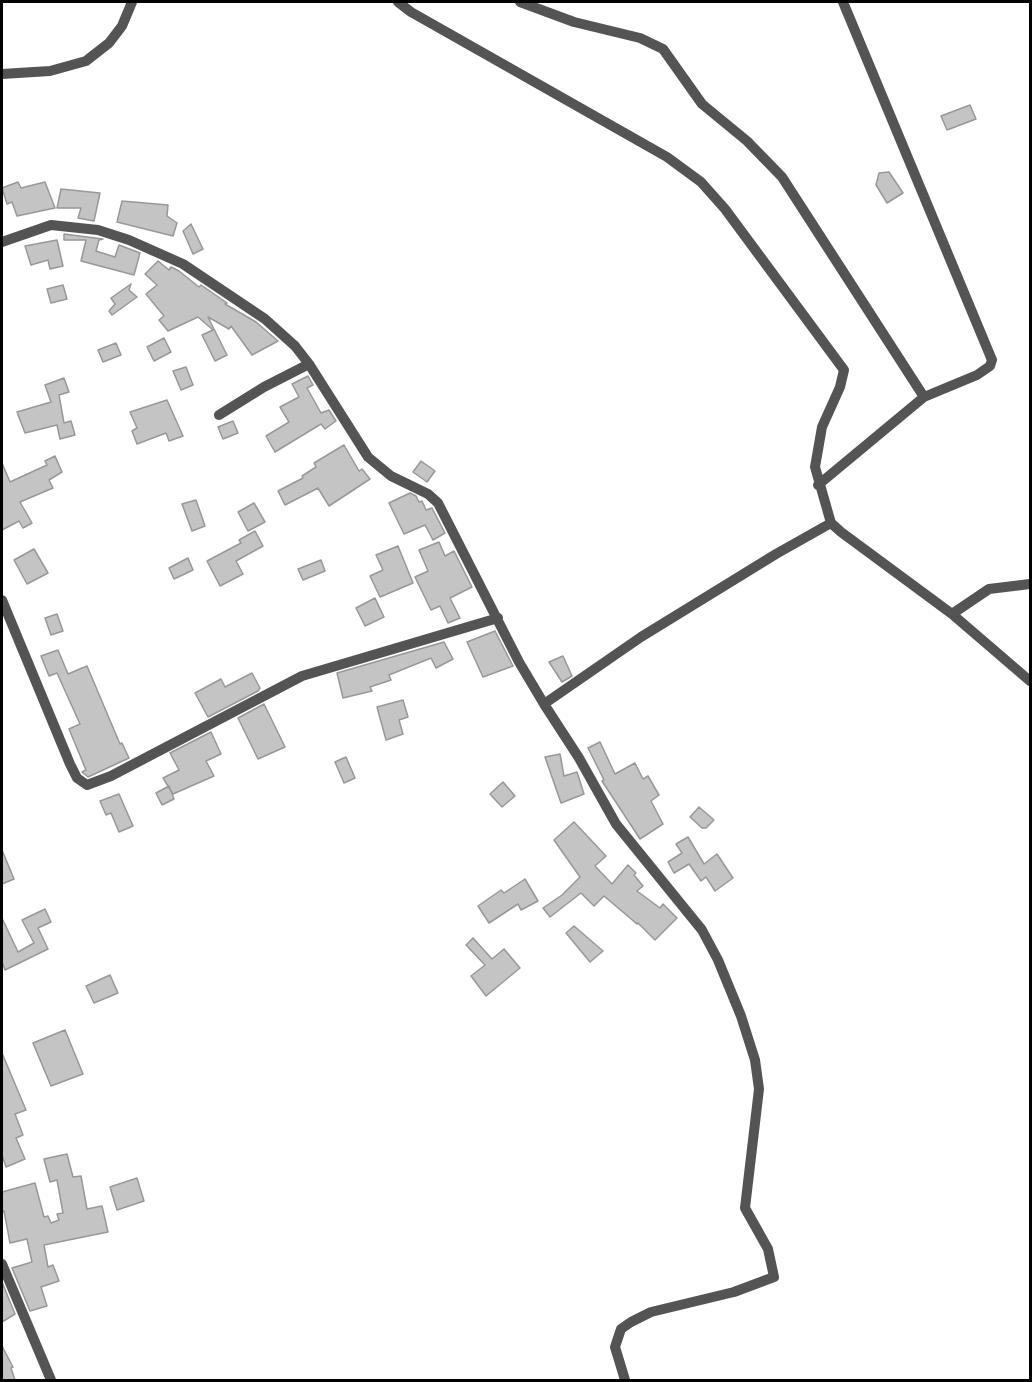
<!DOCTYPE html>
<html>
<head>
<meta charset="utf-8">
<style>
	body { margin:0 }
	#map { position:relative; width:1032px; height:1382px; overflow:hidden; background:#fff; font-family:"Public Sans",sans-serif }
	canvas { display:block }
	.frame { position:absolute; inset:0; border:3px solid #000; pointer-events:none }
</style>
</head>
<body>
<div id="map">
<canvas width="1032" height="1382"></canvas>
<div class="frame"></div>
</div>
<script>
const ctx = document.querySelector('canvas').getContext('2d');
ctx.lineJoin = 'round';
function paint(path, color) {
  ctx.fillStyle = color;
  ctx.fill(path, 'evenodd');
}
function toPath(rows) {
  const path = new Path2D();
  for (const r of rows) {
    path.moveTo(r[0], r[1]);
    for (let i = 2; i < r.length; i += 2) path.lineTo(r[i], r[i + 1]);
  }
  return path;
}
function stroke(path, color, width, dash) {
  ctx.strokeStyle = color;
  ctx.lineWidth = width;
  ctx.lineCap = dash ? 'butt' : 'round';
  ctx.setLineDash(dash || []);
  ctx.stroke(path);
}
const building = toPath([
	[970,105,976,119,947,130,941,116,970,105],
	[889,172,903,193,887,203,876,185,879,173,889,172],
	[18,182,21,188,45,182,55,208,17,216,12,202,7,204,2,188,18,182],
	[61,189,100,193,94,221,78,218,81,208,57,208,61,189],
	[122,201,168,205,167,216,177,223,173,236,117,222,122,201],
	[191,224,203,249,193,254,183,231,191,224],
	[64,234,103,239,99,240,96,251,115,257,119,245,140,253,134,275,81,261,86,240,64,240,64,234],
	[57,240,63,266,50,269,48,260,31,265,25,246,57,240],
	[158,261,169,270,171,267,179,271,199,287,201,285,227,303,225,304,256,322,278,341,252,355,231,326,229,329,208,317,227,355,215,361,202,335,213,330,198,317,168,331,159,320,164,316,146,294,157,285,145,274,158,261],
	[131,284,129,290,137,297,112,315,109,311,115,304,111,298,131,284],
	[63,285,67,299,51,303,47,289,63,285],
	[164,338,171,352,154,361,147,347,164,338],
	[116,343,121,355,103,362,98,350,116,343],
	[186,367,193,385,181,390,173,371,186,367],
	[308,376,313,385,307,388,321,413,329,410,336,421,325,429,321,424,275,452,266,436,289,422,280,407,299,397,292,384,308,376],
	[64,378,69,392,59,395,64,423,71,421,75,435,60,439,57,425,25,433,17,412,51,402,45,385,64,378],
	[167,400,183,436,169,441,166,433,137,444,132,431,137,428,130,412,167,400],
	[233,421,238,433,223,439,218,427,233,421],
	[344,445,359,471,362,469,370,479,329,506,318,488,285,505,278,491,303,478,302,476,316,467,314,463,344,445],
	[55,456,62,472,49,480,53,488,20,502,32,523,23,528,19,521,2,530,2,463,10,482,47,465,45,461,55,456],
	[421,461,435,471,427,482,413,472,421,461],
	[410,493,416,496,419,502,422,501,426,510,432,508,445,533,433,540,425,525,404,534,389,503,410,493],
	[196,500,205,526,192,531,182,504,196,500],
	[254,503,265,522,248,531,238,512,254,503],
	[255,531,263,546,236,561,243,574,220,586,207,561,241,543,239,540,255,531],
	[439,542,445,556,454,551,472,587,450,598,460,618,448,623,440,606,431,610,415,577,428,571,419,550,439,542],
	[398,546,413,583,380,597,370,576,383,570,376,555,398,546],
	[34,549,48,573,27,584,14,560,34,549],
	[188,558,193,570,174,579,169,568,188,558],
	[321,560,325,571,303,580,298,569,321,560],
	[375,598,384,617,365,626,356,608,375,598],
	[57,614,63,631,51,635,45,618,57,614],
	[495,631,513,666,483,677,467,642,495,631],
	[444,642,453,659,436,668,431,658,389,675,391,680,370,687,372,691,343,698,337,673,444,642],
	[58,650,68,674,87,666,120,744,122,743,129,758,88,777,82,772,86,770,69,729,80,724,57,673,49,676,41,656,58,650],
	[563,656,572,676,562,682,549,662,563,656],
	[252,673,260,688,258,691,208,717,195,693,221,679,225,687,252,673],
	[403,700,408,717,399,720,403,734,386,740,377,707,403,700],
	[264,704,285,747,258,759,238,718,264,704],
	[211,732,221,754,206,761,214,776,173,794,163,778,179,770,170,753,211,732],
	[600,742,615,774,635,763,643,779,648,776,659,795,651,801,663,824,640,839,602,781,604,780,588,748,600,742],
	[560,754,564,776,577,772,584,794,561,803,545,757,560,754],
	[346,757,355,778,344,783,335,762,346,757],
	[503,782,515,796,502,807,490,794,503,782],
	[169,786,174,799,162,805,156,793,169,786],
	[119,794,133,826,119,832,111,813,106,815,100,801,119,794],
	[699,807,714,820,706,828,702,828,690,817,699,807],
	[574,822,606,856,595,866,612,884,628,865,636,873,634,875,643,886,637,891,660,908,663,904,677,918,655,940,638,923,637,924,604,896,594,906,581,893,550,917,543,908,562,895,580,877,554,840,574,822],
	[688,837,704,864,717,854,733,878,715,891,706,877,701,881,689,864,674,873,668,862,682,853,676,844,688,837],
	[2,850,14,879,2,884,2,850],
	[525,879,538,901,521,910,518,904,489,923,478,906,501,890,504,893,525,879],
	[45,909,51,922,38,928,48,949,5,970,2,962,2,918,18,952,34,943,22,920,45,909],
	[574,926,603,951,590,962,566,933,574,926],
	[473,938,492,959,504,949,520,968,486,996,471,976,485,965,466,945,473,938],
	[110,975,118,993,94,1003,86,986,110,975],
	[65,1030,83,1074,51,1086,33,1043,65,1030],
	[2,1053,26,1110,15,1114,23,1135,16,1138,25,1159,6,1167,2,1155,2,1053],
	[67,1154,73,1177,81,1176,87,1209,102,1206,108,1232,44,1245,48,1267,53,1265,59,1281,41,1287,47,1306,30,1311,12,1268,32,1262,27,1239,10,1243,4,1211,2,1212,2,1192,35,1183,44,1217,48,1216,51,1223,59,1220,57,1214,63,1213,57,1180,50,1182,44,1159,67,1154],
	[137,1178,144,1201,117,1210,110,1187,137,1178],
	[2,1282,15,1314,2,1322,2,1282],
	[2,1346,13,1367,11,1368,15,1380,2,1380,2,1346]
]);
paint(building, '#c4c4c4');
stroke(building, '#989898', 1.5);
stroke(toPath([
	[398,2,411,12,667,157,701,182,725,209,844,370,840,387,822,427,815,467,831,523,841,532,952,614,989,589,1030,584],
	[520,2,574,22,640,38,663,49,702,104,747,141,782,177,924,397],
	[2,74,50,71,86,61,109,43,122,26,132,2],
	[2,242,51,225,98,230,129,240,183,264,265,319,295,346,309,364,368,457,391,476,428,494,438,503,519,662,544,704,641,637,776,554,831,523],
	[219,415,264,387,309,364],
	[818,485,924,397,977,375,990,366,992,360,843,2],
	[2,600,70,764,77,778,87,785,111,776,302,676,498,618],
	[952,614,1030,681],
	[544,704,579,758,616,824,702,930,718,960,741,1016,755,1060,759,1089,745,1208,768,1249,774,1277,734,1292,651,1312,631,1322,621,1329,615,1347,625,1380],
	[2,1264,51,1380]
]), '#545454', 10);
</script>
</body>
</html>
